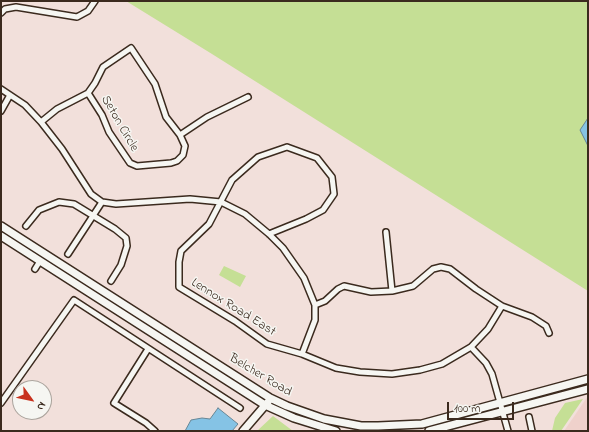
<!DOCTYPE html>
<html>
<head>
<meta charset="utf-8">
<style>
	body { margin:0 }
	#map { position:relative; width:589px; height:432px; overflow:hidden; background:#f2e0db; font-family:"Indie Flower",sans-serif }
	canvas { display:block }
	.frame { position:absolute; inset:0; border:2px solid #3b2a1e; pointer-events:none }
	.north { position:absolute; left:12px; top:380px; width:40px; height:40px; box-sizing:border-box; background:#f6f6f2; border:1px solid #aba49d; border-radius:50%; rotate:123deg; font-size:11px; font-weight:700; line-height:16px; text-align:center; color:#3b2a1e }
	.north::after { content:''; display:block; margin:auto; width:14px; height:18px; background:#c8321e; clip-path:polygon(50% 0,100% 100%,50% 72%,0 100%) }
	.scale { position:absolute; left:447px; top:402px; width:67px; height:18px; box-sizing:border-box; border:2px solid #3b2a1e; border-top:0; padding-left:5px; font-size:12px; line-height:14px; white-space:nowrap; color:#3b2a1e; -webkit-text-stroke:3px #f6f6f2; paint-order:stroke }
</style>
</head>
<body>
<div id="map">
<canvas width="589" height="432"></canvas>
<div class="frame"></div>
<div class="north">N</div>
<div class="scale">100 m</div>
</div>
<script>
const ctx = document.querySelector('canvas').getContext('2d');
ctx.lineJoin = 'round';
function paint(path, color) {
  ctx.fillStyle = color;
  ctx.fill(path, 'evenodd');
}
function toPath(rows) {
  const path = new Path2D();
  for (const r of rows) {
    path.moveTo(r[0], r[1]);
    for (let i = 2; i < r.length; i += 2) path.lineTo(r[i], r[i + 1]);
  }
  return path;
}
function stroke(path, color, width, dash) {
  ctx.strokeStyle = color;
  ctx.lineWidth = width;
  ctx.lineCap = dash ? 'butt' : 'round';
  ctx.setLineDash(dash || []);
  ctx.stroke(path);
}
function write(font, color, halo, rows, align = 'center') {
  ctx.font = font + ' "Indie Flower",sans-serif';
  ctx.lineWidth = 3;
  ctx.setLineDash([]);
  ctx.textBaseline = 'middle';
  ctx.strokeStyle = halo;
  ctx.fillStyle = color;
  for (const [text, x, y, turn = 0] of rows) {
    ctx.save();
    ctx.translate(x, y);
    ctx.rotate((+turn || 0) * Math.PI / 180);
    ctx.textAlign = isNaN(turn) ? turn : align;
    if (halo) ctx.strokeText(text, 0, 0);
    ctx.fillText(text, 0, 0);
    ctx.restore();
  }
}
paint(toPath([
	[588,396,588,431,564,431]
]), '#efd1cb');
paint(toPath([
	[126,1,588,1,588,291,212,54],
	[224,266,246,276,240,287,219,275],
	[583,399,561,431,552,431,555,418,565,403],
	[273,416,293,431,257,431]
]), '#c5df95');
const water = toPath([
	[588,118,588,146,580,130,588,118],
	[218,408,238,424,232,431,185,431,191,420,202,418,210,419,218,408]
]);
paint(water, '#85c3e5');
stroke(water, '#678695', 1);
const street = toPath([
	[1,13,5,9,16,7,77,17,88,11,95,1],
	[1,89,25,105,41,122,62,149,91,194,102,202,116,204,190,199,221,202,245,214,269,234,283,248,304,278,315,305,315,320,302,354],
	[1,111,10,95],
	[41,122,57,109,88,93,95,83,103,67,131,48,155,84,166,117,180,135,185,146,183,155,177,161,171,163,137,166,130,163,109,132,102,115,88,93],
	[180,135,207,117,248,97],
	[26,226,39,210,59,202,74,204,115,229,126,238,127,246,121,265,111,281],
	[386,232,392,291],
	[269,234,306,219,323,210,334,194,332,177,317,158,287,147,258,157,232,180,209,224,181,251,179,262,179,287,235,321,267,344,302,354,336,368,360,372,392,374,420,370,442,364,471,347,488,329,502,306],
	[68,254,102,202],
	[35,269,40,261],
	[315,305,325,301,338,289,344,286,371,292,392,291,413,286,433,269,441,267,450,269,476,289,502,306,532,317,546,326,549,333],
	[471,347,486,363,492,374,508,431],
	[148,349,114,403,146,423,155,431],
	[1,403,74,300,240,408],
	[529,417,532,431]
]);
const secondary = toPath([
	[1,226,270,398,287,406,324,419,361,426,378,426,422,424,588,379],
	[1,236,265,405,294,418,336,431],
	[243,431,268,402],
	[429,431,588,389]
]);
stroke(street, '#3b2a1e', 8);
stroke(secondary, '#3b2a1e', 10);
stroke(street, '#f6f6f2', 5);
stroke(secondary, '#f6f6f2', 7);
write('13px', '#3b2a1e', '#f6f6f2', [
	["Seton Circle",119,124,60],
	["Lennox Road East",233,308,32],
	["Belcher Road",260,376,31]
]);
</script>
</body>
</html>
